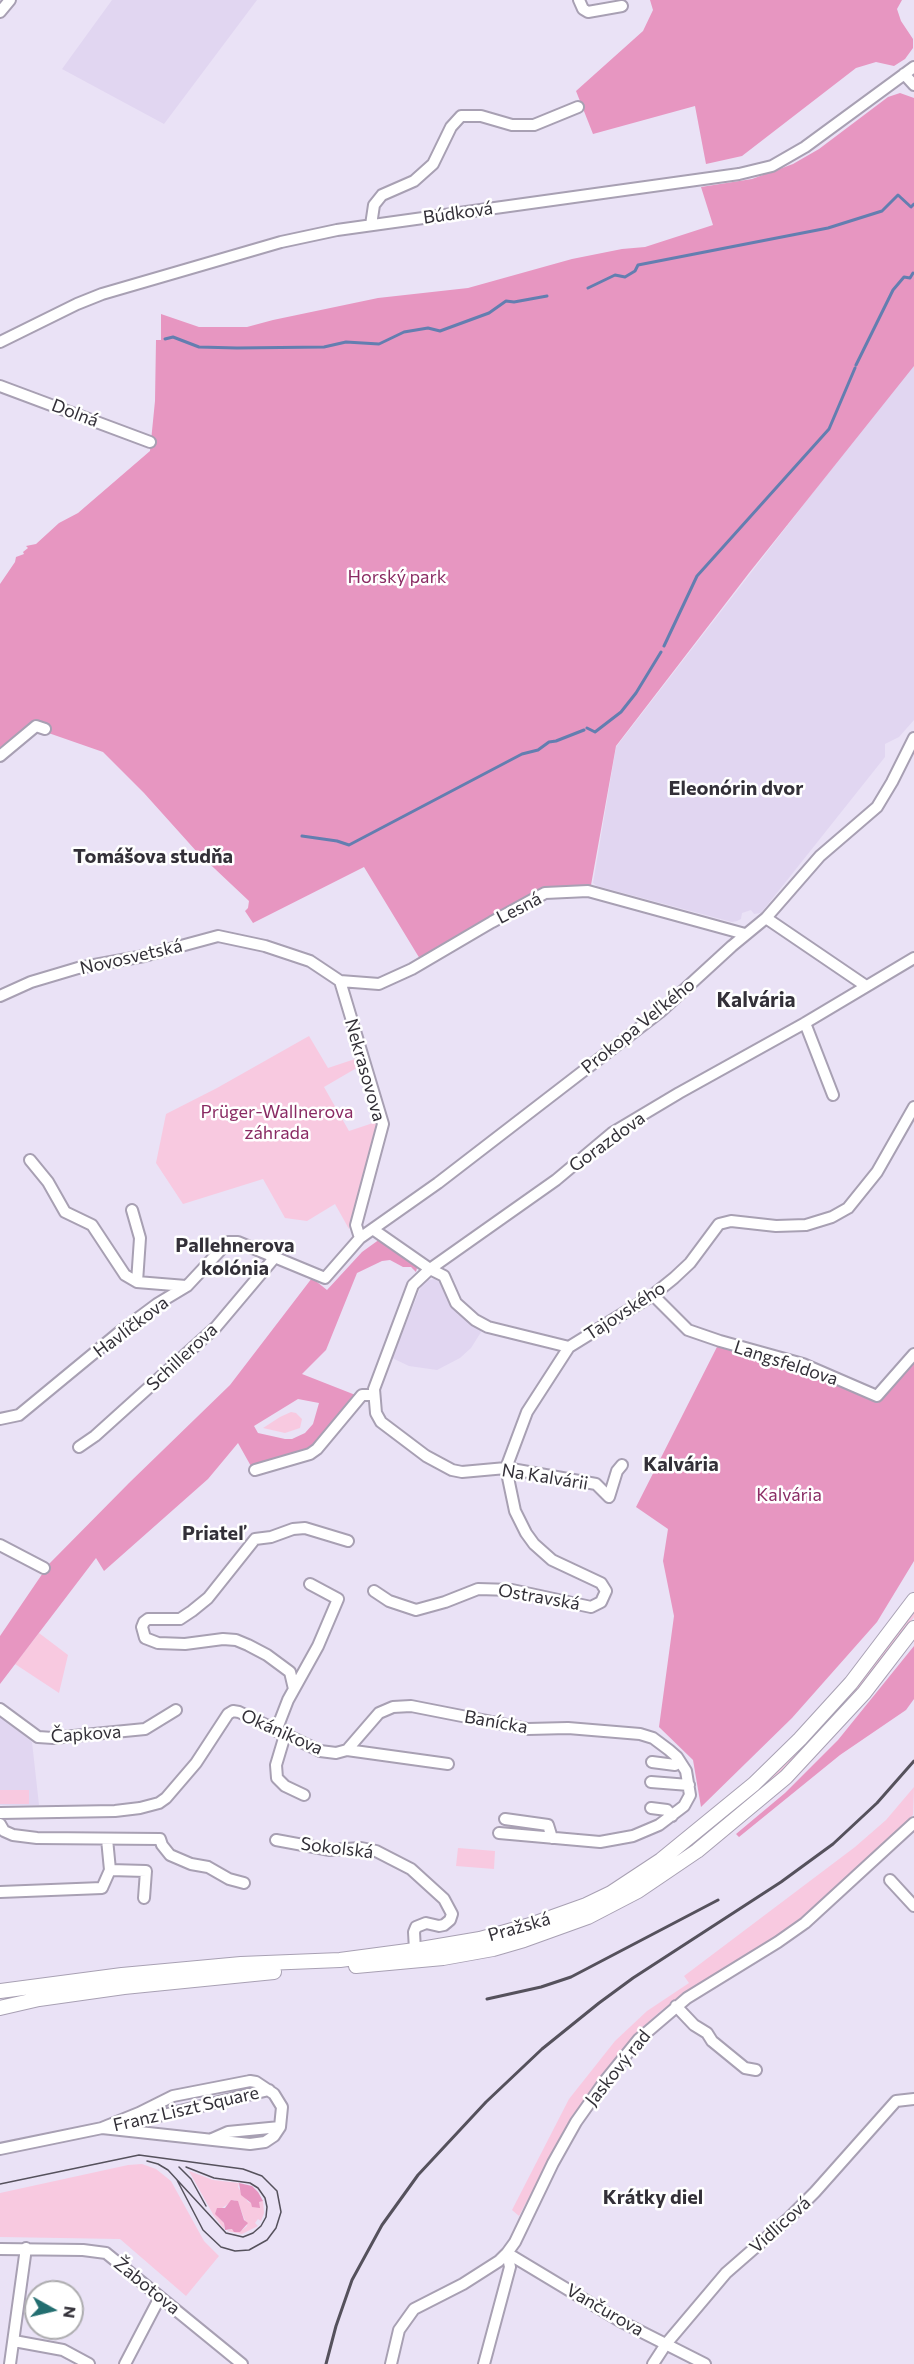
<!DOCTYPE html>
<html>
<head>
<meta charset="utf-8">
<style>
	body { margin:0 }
	#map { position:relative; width:914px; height:2364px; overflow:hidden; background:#eae2f6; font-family:Commissioner,sans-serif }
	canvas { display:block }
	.north { position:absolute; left:24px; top:2280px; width:60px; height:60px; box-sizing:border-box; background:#fff; border:2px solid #adacaf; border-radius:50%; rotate:98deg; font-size:16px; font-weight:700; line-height:24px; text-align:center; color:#333038 }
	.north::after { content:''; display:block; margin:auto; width:21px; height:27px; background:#236e70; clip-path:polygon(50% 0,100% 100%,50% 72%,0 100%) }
</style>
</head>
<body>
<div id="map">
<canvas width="914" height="2364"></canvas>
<div class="north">N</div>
</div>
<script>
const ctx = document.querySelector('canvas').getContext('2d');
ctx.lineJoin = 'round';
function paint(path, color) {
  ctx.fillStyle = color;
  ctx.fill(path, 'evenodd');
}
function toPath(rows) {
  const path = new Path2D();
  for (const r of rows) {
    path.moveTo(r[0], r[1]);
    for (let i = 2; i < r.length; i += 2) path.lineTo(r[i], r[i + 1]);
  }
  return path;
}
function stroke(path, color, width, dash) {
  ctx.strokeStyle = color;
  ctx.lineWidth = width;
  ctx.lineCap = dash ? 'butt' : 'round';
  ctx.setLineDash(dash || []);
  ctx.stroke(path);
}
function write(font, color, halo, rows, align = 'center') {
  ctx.font = font + ' Commissioner,sans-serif';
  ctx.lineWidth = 5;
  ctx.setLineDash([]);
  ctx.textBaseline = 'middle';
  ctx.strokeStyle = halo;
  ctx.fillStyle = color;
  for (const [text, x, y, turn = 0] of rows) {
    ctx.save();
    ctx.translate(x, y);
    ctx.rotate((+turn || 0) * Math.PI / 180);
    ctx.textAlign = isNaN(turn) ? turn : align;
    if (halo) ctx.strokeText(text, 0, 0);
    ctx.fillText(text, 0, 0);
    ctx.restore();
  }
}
paint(toPath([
	[112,0,257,0,164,124,62,69],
	[914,362,914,720,899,737,885,744,885,757,761,913,754,914,751,910,742,913,741,919,737,921,732,922,597,886,593,883,616,747],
	[434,1279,442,1283,448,1296,460,1314,483,1329,471,1348,460,1358,437,1370,409,1366,392,1358,422,1284,428,1280],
	[0,1716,32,1742,39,1805,0,1805]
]), '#e1d6f1');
paint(toPath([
	[309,1036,328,1068,358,1058,360,1066,324,1087,349,1131,379,1121,349,1229,335,1204,307,1221,285,1218,263,1179,183,1204,156,1163,166,1114,217,1088],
	[291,1412,296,1413,302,1419,300,1428,285,1433,263,1428,280,1417],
	[914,1609,914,1617,892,1649,862,1686,785,1769,732,1816,678,1856,782,1766],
	[39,1633,68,1655,59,1693,15,1664],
	[914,1787,913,1815,809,1912,762,1946,690,1990,662,2010,633,2036,584,2102,554,2150,519,2216,512,2210,569,2099,615,2041,647,2011,689,1983,684,1976,855,1847,886,1820],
	[0,1790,29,1790,29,1804,0,1804],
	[458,1848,495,1851,494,1869,456,1866],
	[142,2164,156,2169,171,2181,204,2241,219,2256,186,2296,120,2239,0,2237,0,2193,128,2165],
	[189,2171,213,2180,239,2183,238,2187,248,2202,251,2203,263,2201,264,2213,261,2221,258,2219,255,2223,258,2226,242,2234,227,2231,231,2229,242,2230,247,2226,238,2202,234,2200,222,2208,217,2216,224,2223,224,2229,214,2216]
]), '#f8c9e0');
paint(toPath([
	[650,0,902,0,897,9,901,21,913,39,913,48,905,59,894,66,876,62,856,68,742,156,706,164,695,106,593,134,576,91,643,31,653,10],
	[900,93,914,98,914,366,749,573,616,746,591,885,559,887,537,893,420,959,364,867,253,923,245,911,248,908,249,901,197,852,144,793,103,752,37,729,0,750,0,584,15,562,16,557,24,554,23,552,28,548,26,546,36,544,59,523,78,513,150,451,155,401,156,340,161,340,161,314,199,327,247,327,273,320,378,298,468,288,572,259,622,249,645,247,713,225,701,187,752,179,793,164,819,149,888,97],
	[380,1239,417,1268,416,1272,411,1267,403,1267,390,1260,382,1261,357,1273,326,1350,302,1374,358,1396,310,1452,252,1468,238,1443,208,1479,104,1571,96,1558,0,1684,0,1636,49,1564,129,1483,230,1385,312,1278,327,1290,362,1252],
	[298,1399,319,1403,313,1424,305,1433,292,1439,285,1439,258,1433,254,1426],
	[720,1341,803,1364,877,1396,914,1354,914,1561,877,1622,792,1718,701,1807,693,1760,659,1727,674,1616,663,1561,668,1529,636,1507],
	[914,1646,914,1699,906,1710,840,1755,739,1837,736,1834,785,1793,838,1740],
	[239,2183,252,2186,258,2192,263,2201,259,2202,260,2208,252,2207,251,2203,241,2195],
	[231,2200,238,2201,244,2220,248,2223,240,2232,234,2232,232,2229,225,2230,224,2223,215,2214,217,2208,225,2208]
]), '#e796c1');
stroke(toPath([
	[588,288,615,275,625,277,635,271,638,265,828,228,882,211,898,195,911,207,914,204],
	[165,339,173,337,199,347,237,348,324,347,346,342,379,344,404,332,428,328,440,331,489,313,506,301,514,302,547,296],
	[856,365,893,290,904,277,910,278,913,273],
	[664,646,697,576,829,429,855,368],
	[587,728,595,732,621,712,636,693,661,652],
	[302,836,337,841,349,845,522,754,538,750,549,742,556,741,584,730]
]), '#637eb0', 3);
const minor = toPath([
	[579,0,583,9,588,12,622,6],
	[0,12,10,0],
	[904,74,914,85],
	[371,225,374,205,382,195,414,181,433,164,451,127,461,116,481,116,512,125,534,125,578,107],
	[0,342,77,304,102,294,281,242,337,230,739,174,772,166,805,147,914,67],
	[0,386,150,442],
	[0,756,36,726,45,729],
	[766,918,866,986],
	[340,981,379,984,412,969,492,922,545,893,588,891,745,934],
	[0,996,31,982,78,968,144,956,218,936,265,946,310,961,340,981,383,1124,356,1225,360,1238],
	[805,1023,833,1095],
	[30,1160,48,1182,65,1212,92,1225,125,1275,137,1282,186,1286],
	[132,1210,140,1238,137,1282],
	[374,1230,430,1269,444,1276,456,1303,475,1320,488,1327,569,1347],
	[653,1295,688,1330,720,1341,803,1364,877,1396,914,1354],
	[0,1419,19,1415,122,1330,157,1304,187,1286,228,1242,238,1242,325,1278,360,1238,438,1183,660,1012,732,946,766,918,820,856,877,807,892,782,914,738],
	[79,1447,95,1436,216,1327,275,1257],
	[622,1465,617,1471,609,1497,596,1484,506,1468,462,1472,452,1470,426,1456,381,1422,376,1413,374,1389,413,1285,430,1269,556,1180,612,1133,679,1093,805,1023,914,958],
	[506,1468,527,1412,569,1347,653,1295,674,1278,690,1263,719,1224,731,1221,776,1226,806,1225,832,1217,848,1208,877,1172,914,1107],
	[255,1470,310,1454,317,1449,362,1395,373,1395],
	[0,1545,44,1568],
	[374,1591,389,1601,416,1610,445,1602,478,1589,512,1590,591,1607,601,1602,606,1591,601,1583,552,1560,534,1544,526,1533,515,1511,506,1468],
	[294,1689,290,1672,267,1655,248,1645,236,1640,223,1639,185,1644,158,1643,145,1638,142,1627,144,1622,148,1619,180,1619,192,1611,208,1598,255,1539,271,1537,293,1529,305,1528,348,1541],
	[0,1709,38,1737,53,1738,145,1729,176,1710],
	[276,1731,288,1700,318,1646,338,1599,310,1584],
	[285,1735,276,1765,277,1778,285,1786,304,1795],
	[347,1750,379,1713,393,1707,411,1706,528,1729,568,1728,640,1734,653,1738,669,1750,677,1757,686,1771,690,1795,684,1806,659,1825,633,1836,600,1842,499,1833],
	[652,1762,675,1765,680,1762],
	[651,1782,689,1785],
	[651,1808,667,1810,672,1816],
	[0,1813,115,1811,140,1808,159,1803,166,1798,196,1763,228,1714,233,1711,239,1712,320,1751,336,1753,347,1750,448,1764],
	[505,1819,548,1825,552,1838],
	[0,1824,4,1831,13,1835,37,1838,160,1839,162,1845,170,1855,191,1864,208,1867,229,1879,244,1883],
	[276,1840,330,1850,361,1848,376,1851,411,1869,444,1899,452,1914,450,1920,444,1925,439,1926,426,1923,416,1927,414,1932,415,1950],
	[110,1870,146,1871,144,1898],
	[890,1880,914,1906],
	[0,1892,102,1888,110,1870,107,1839],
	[676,2006,694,2025,707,2033,712,2041,745,2068,756,2070],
	[250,2081,256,2082,274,2094,282,2107,280,2127,274,2136,265,2142,250,2144,102,2128,139,2113,173,2096,250,2081],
	[129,2123,269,2090],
	[212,2139,228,2132,280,2127],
	[0,2149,107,2127],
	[0,2249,83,2250,106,2253,242,2364],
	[507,2253,620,2321,705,2364],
	[14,2341,63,2350,89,2364],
	[10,2364,26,2248],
	[125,2364,160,2297],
	[391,2364,399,2330,414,2309,463,2284,499,2261,507,2253,515,2242,553,2163,576,2122,605,2081,639,2039,687,1998,778,1942,805,1923,914,1823],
	[484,2364,510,2267,507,2253],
	[653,2364,666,2344,726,2273,789,2218,815,2192,896,2101,914,2099]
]);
const major = toPath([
	[356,1966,443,1958,493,1949,524,1940,588,1917,638,1891,697,1851,786,1777,864,1693,914,1628],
	[0,1991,122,1975,241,1964,340,1960,415,1950,480,1939,530,1925,586,1905,611,1893,661,1860,754,1784,800,1739,851,1683,914,1600],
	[0,2008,39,1999,124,1987,274,1972]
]);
stroke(minor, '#a8a0b3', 14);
stroke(major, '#a8a0b3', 16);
stroke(minor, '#fff', 10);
stroke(major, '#fff', 14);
stroke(toPath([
	[147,2161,158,2164,168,2170,226,2233,243,2237,253,2233,261,2226,266,2217,267,2207,265,2198,258,2188,250,2183,214,2178,186,2167],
	[179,2167,191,2179,206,2206],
	[0,2184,139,2155,243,2169,262,2176,277,2191,281,2212,276,2228,267,2240,249,2250,235,2251,221,2247,203,2230,177,2180]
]), '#55515c', 1.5);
stroke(toPath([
	[487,1999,541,1987,571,1977,718,1900],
	[326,2364,336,2326,352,2280,382,2225,418,2175,486,2102,542,2049,599,2003,633,1978,781,1882,833,1844,877,1803,914,1761]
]), '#55515c', 3);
write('18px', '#333038', '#fff', [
	["Búdková",458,213,-8],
	["Dolná",75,413,21],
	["Lesná",519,908,-27],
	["Novosvetská",131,957,-13],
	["Prokopa Veľkého",638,1026,-39],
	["Nekrasovova",365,1070,74],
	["Gorazdova",607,1142,-36],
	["Tajovského",625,1311,-33],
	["Havlíčkova",131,1327,-37],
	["Schillerova",182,1357,-43],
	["Langsfeldova",786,1363,18],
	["Na Kalvárii",545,1477,9],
	["Ostravská",539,1597,10],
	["Banícka",496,1722,10],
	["Okánikova",282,1732,24],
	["Čapkova",86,1734,-4],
	["Sokolská",337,1848,7],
	["Pražská",519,1927,-16],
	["Jaskový rad",618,2068,-51],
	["Franz Liszt Square",186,2109,-13],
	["Vidlicová",780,2225,-42],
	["Žabotova",147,2286,39],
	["Vančurova",605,2310,30]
]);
write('18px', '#8a2c64', '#fff', [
	["Horský park",397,577],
	["Prüger-Wallnerova",277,1112],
	["záhrada",277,1133],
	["Kalvária",789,1495]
]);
write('bold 20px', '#333038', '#fff', [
	["Eleonórin dvor",736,788],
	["Tomášova studňa",153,856],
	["Pallehnerova",235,1245],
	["kolónia",235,1268],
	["Kalvária",681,1464],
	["Priateľ",213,1533],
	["Krátky diel",653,2197]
]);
write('bold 21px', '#333038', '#fff', [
	["Kalvária",756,1000]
]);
</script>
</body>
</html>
